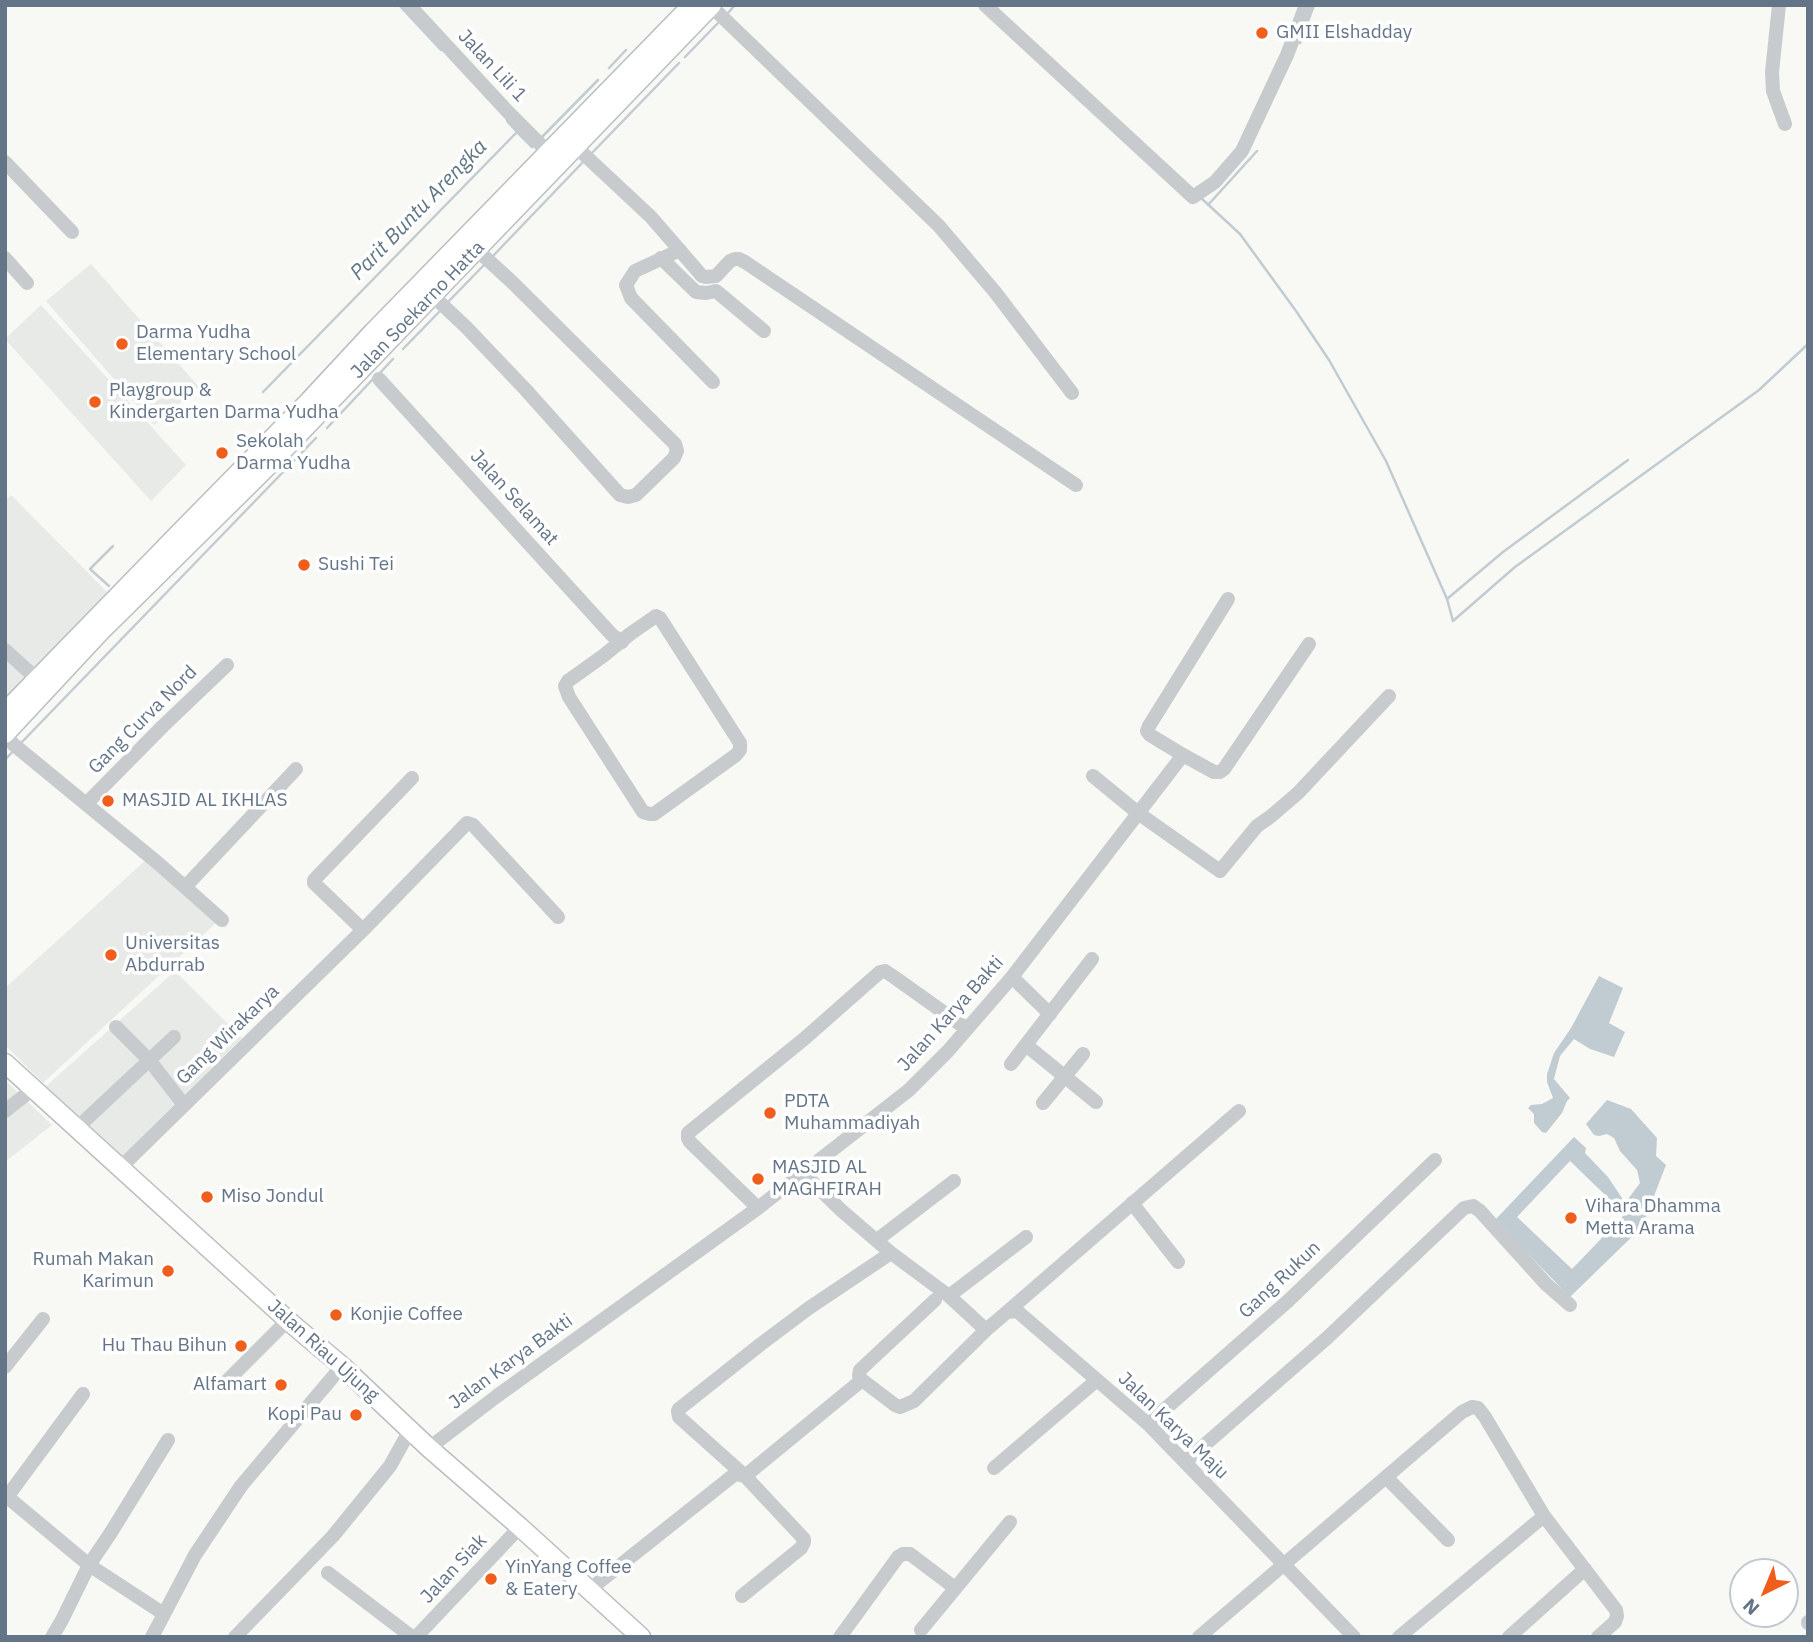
<!DOCTYPE html>
<html>
<head>
<meta charset="utf-8">
<style>
	body { margin:0 }
	#map { position:relative; width:1813px; height:1642px; overflow:hidden; background:#f8f8f4; font-family:"IBM Plex Sans",sans-serif }
	canvas { display:block }
	.frame { position:absolute; inset:0; border:7px solid #647588; pointer-events:none }
	.north { position:absolute; left:1729px; top:1558px; width:70px; height:70px; box-sizing:border-box; background:#fff; border:2px solid #c1c8cf; border-radius:50%; rotate:223deg; font-size:19px; font-weight:700; line-height:28px; text-align:center; color:#647588 }
	.north::after { content:''; display:block; margin:auto; width:24px; height:32px; background:#f05e1c; clip-path:polygon(50% 0,100% 100%,50% 72%,0 100%) }
</style>
</head>
<body>
<div id="map">
<canvas width="1813" height="1642"></canvas>
<div class="frame"></div>
<div class="north">N</div>
</div>
<script>
const ctx = document.querySelector('canvas').getContext('2d');
ctx.lineJoin = 'round';
function paint(path, color) {
  ctx.fillStyle = color;
  ctx.fill(path, 'evenodd');
}
function toPath(rows) {
  const path = new Path2D();
  for (const r of rows) {
    path.moveTo(r[0], r[1]);
    for (let i = 2; i < r.length; i += 2) path.lineTo(r[i], r[i + 1]);
  }
  return path;
}
function stroke(path, color, width, dash) {
  ctx.strokeStyle = color;
  ctx.lineWidth = width;
  ctx.lineCap = dash ? 'butt' : 'round';
  ctx.setLineDash(dash || []);
  ctx.stroke(path);
}
function write(font, color, halo, rows, align = 'center') {
  ctx.font = font + ' "IBM Plex Sans",sans-serif';
  ctx.lineWidth = 7;
  ctx.setLineDash([]);
  ctx.textBaseline = 'middle';
  ctx.strokeStyle = halo;
  ctx.fillStyle = color;
  for (const [text, x, y, turn = 0] of rows) {
    ctx.save();
    ctx.translate(x, y);
    ctx.rotate((+turn || 0) * Math.PI / 180);
    ctx.textAlign = isNaN(turn) ? turn : align;
    if (halo) ctx.strokeText(text, 0, 0);
    ctx.fillText(text, 0, 0);
    ctx.restore();
  }
}
paint(toPath([
	[91,264,199,387,154,425,46,301],
	[41,305,186,465,151,501,5,339],
	[11,495,112,597,5,710,5,501],
	[146,860,217,922,43,1083,5,1045,5,988],
	[175,971,242,1038,121,1157,45,1087],
	[5,1080,52,1125,5,1162]
]), '#e8eae8');
paint(toPath([
	[1599,976,1623,988,1609,1023,1625,1032,1614,1057,1590,1049,1574,1039,1560,1056,1554,1079,1570,1098,1567,1101,1562,1113,1546,1133,1542,1132,1534,1123,1534,1114,1528,1108,1531,1105,1542,1104,1553,1098,1547,1082,1547,1074,1554,1053,1571,1028],
	[1607,1100,1631,1109,1657,1138,1656,1156,1666,1165,1642,1227,1570,1297,1495,1220,1574,1137,1586,1148,1585,1153,1608,1177,1624,1201,1628,1199,1640,1183,1637,1170,1620,1151,1614,1138,1607,1134,1599,1136,1594,1135,1586,1124],
	[1570,1161,1625,1214,1572,1269,1517,1217]
]), '#c1ccd2');
stroke(toPath([
	[399,5,441,50],
	[728,13,735,5],
	[1300,43,1314,5],
	[685,57,718,23],
	[609,68,626,50],
	[507,121,517,132],
	[541,138,598,80],
	[591,154,679,63],
	[1200,197,1240,234,1296,311,1329,360,1386,461,1447,599,1453,621,1515,567,1759,390,1808,344],
	[1208,205,1257,151],
	[492,257,584,161],
	[448,302,485,264],
	[403,349,441,310],
	[378,375,393,359],
	[263,392,517,132,532,147,534,145],
	[327,428,373,379],
	[109,586,90,569,113,546],
	[1447,599,1503,552,1628,460],
	[21,743,316,438],
	[5,760,14,750]
]), '#c1ccd2', 2.5);
const major = toPath([
	[5,712,186,526,309,401,373,332,692,5],
	[5,734,100,632,269,465,712,5],
	[5,1063,292,1324,342,1366,429,1448,520,1527,641,1637]
]);
stroke(major, '#babec2', 21);
stroke(toPath([
	[409,5,508,112,548,152],
	[985,5,1193,197,1215,182,1242,151,1287,55,1306,5],
	[1779,5,1772,72,1773,91,1785,124],
	[711,6,939,226,995,292,1072,393],
	[575,146,651,217,702,276,706,277,716,276,730,261,735,259,739,259,745,262,1076,485],
	[5,162,72,232],
	[680,250,635,271,626,285,631,298,713,382],
	[5,258,27,283],
	[661,258,696,292,706,293,716,291,764,331],
	[432,295,466,327,525,389,620,495,628,497,636,495,674,458,677,451,675,444,512,282,477,250],
	[379,379,612,635,622,642],
	[1228,599,1149,726,1147,731,1150,735,1183,755,1214,772,1220,772,1224,769,1309,644],
	[656,616,660,618,740,743,740,750,736,755,654,814,650,814,643,812,569,697,565,686,568,681,603,656,630,634,656,616],
	[5,650,37,679],
	[5,734,13,744,159,864,222,920],
	[1093,776,1138,813,1220,871,1257,826,1270,817,1298,793,1389,696],
	[86,804,163,726,227,665],
	[185,887,296,769],
	[363,930,314,883,314,880,412,778],
	[1012,977,1050,1014],
	[116,1027,150,1061,184,1105],
	[1026,1045,1096,1102],
	[1011,1064,1092,959],
	[1043,1103,1083,1054],
	[5,1111,33,1089],
	[77,1128,174,1037],
	[120,1168,363,930,467,823,473,825,558,917],
	[802,1172,842,1211,891,1253,949,1296,986,1330],
	[1132,1203,1178,1262],
	[758,1208,690,1142,688,1138,688,1133,804,1039,880,972,885,971,894,977,967,1029],
	[877,1240,954,1181],
	[891,1253,809,1308,761,1344,679,1409,678,1411,679,1417,745,1476,862,1380,895,1405,900,1407,914,1401,986,1330,1007,1312,1017,1311,1148,1424,1354,1637],
	[949,1296,1026,1237],
	[1007,1312,1239,1111],
	[5,1367,43,1319],
	[862,1380,859,1376,860,1370,935,1300],
	[225,1383,288,1320],
	[1148,1424,1288,1301,1435,1160],
	[429,1448,497,1396,758,1208,909,1090,948,1051,1012,977,1183,755],
	[1185,1462,1327,1338,1464,1208,1473,1206,1480,1211,1546,1284,1570,1305],
	[994,1468,1097,1380],
	[1386,1477,1448,1540],
	[5,1495,89,1565,164,1614],
	[7,1497,83,1394],
	[328,1573,412,1637],
	[589,1590,735,1474,745,1476,804,1539,804,1542,801,1548,742,1596],
	[1808,1622,1808,1623],
	[921,1630,1010,1522],
	[52,1637,62,1620,89,1565,110,1534,168,1440],
	[152,1637,195,1555,241,1486,342,1366],
	[235,1637,333,1536,390,1466,410,1430],
	[416,1637,520,1527],
	[840,1637,898,1557,903,1554,910,1554,955,1588],
	[1199,1637,1462,1412,1472,1407,1478,1408,1485,1417,1544,1516,1616,1610,1617,1616,1615,1622,1598,1637],
	[1399,1637,1544,1516],
	[1509,1637,1585,1569]
]), '#c7cbce', 14);
stroke(major, '#fff', 18);
for (const [x, y, r, color] of [
	[1262,33,7,"#f05e1c"],
	[122,344,7,"#f05e1c"],
	[95,402,7,"#f05e1c"],
	[222,453,7,"#f05e1c"],
	[304,565,7,"#f05e1c"],
	[108,801,7,"#f05e1c"],
	[111,955,7,"#f05e1c"],
	[770,1113,7,"#f05e1c"],
	[758,1179,7,"#f05e1c"],
	[207,1197,7,"#f05e1c"],
	[1571,1218,7,"#f05e1c"],
	[168,1271,7,"#f05e1c"],
	[336,1315,7,"#f05e1c"],
	[241,1346,7,"#f05e1c"],
	[281,1385,7,"#f05e1c"],
	[356,1415,7,"#f05e1c"],
	[491,1579,7,"#f05e1c"]
]) {
  const dot = new Path2D();
  dot.arc(x, y, r, 0, 2 * Math.PI);
  ctx.fillStyle = color;
  ctx.fill(dot);
  stroke(dot, '#fff', 2.5);
}
write('19px', '#647588', '#fff', [
	["GMII Elshadday",1276,33],
	["Darma Yudha",136,333],
	["Elementary School",136,355],
	["Playgroup &",109,391],
	["Kindergarten Darma Yudha",109,413],
	["Sekolah",236,442],
	["Darma Yudha",236,464],
	["Sushi Tei",318,565],
	["MASJID AL IKHLAS",122,801],
	["Universitas",125,944],
	["Abdurrab",125,966],
	["PDTA",784,1102],
	["Muhammadiyah",784,1124],
	["MASJID AL",772,1168],
	["MAGHFIRAH",772,1190],
	["Miso Jondul",221,1197],
	["Vihara Dhamma",1585,1207],
	["Metta Arama",1585,1229],
	["Rumah Makan",154,1260,"right"],
	["Karimun",154,1282,"right"],
	["Konjie Coffee",350,1315],
	["Hu Thau Bihun",227,1346,"right"],
	["Alfamart",267,1385,"right"],
	["Kopi Pau",342,1415,"right"],
	["YinYang Coffee",505,1568],
	["& Eatery",505,1590]
], 'left');
write('19px', '#647588', '#fff', [
	["Jalan Lili 1",492,66,47],
	["Jalan Soekarno Hatta",418,310,-46],
	["Jalan Selamat",514,498,48],
	["Gang Curva Nord",143,720,-45],
	["Jalan Karya Bakti",951,1014,-48],
	["Gang Wirakarya",228,1035,-44],
	["Gang Rukun",1280,1280,-43],
	["Jalan Riau Ujung",323,1351,42],
	["Jalan Karya Bakti",511,1362,-36],
	["Jalan Karya Maju",1173,1426,44],
	["Jalan Siak",454,1569,-47]
]);
write('italic 21px', '#607783', '#fff', [
	["Parit Buntu Arengka",419,210,-46]
]);
</script>
</body>
</html>
